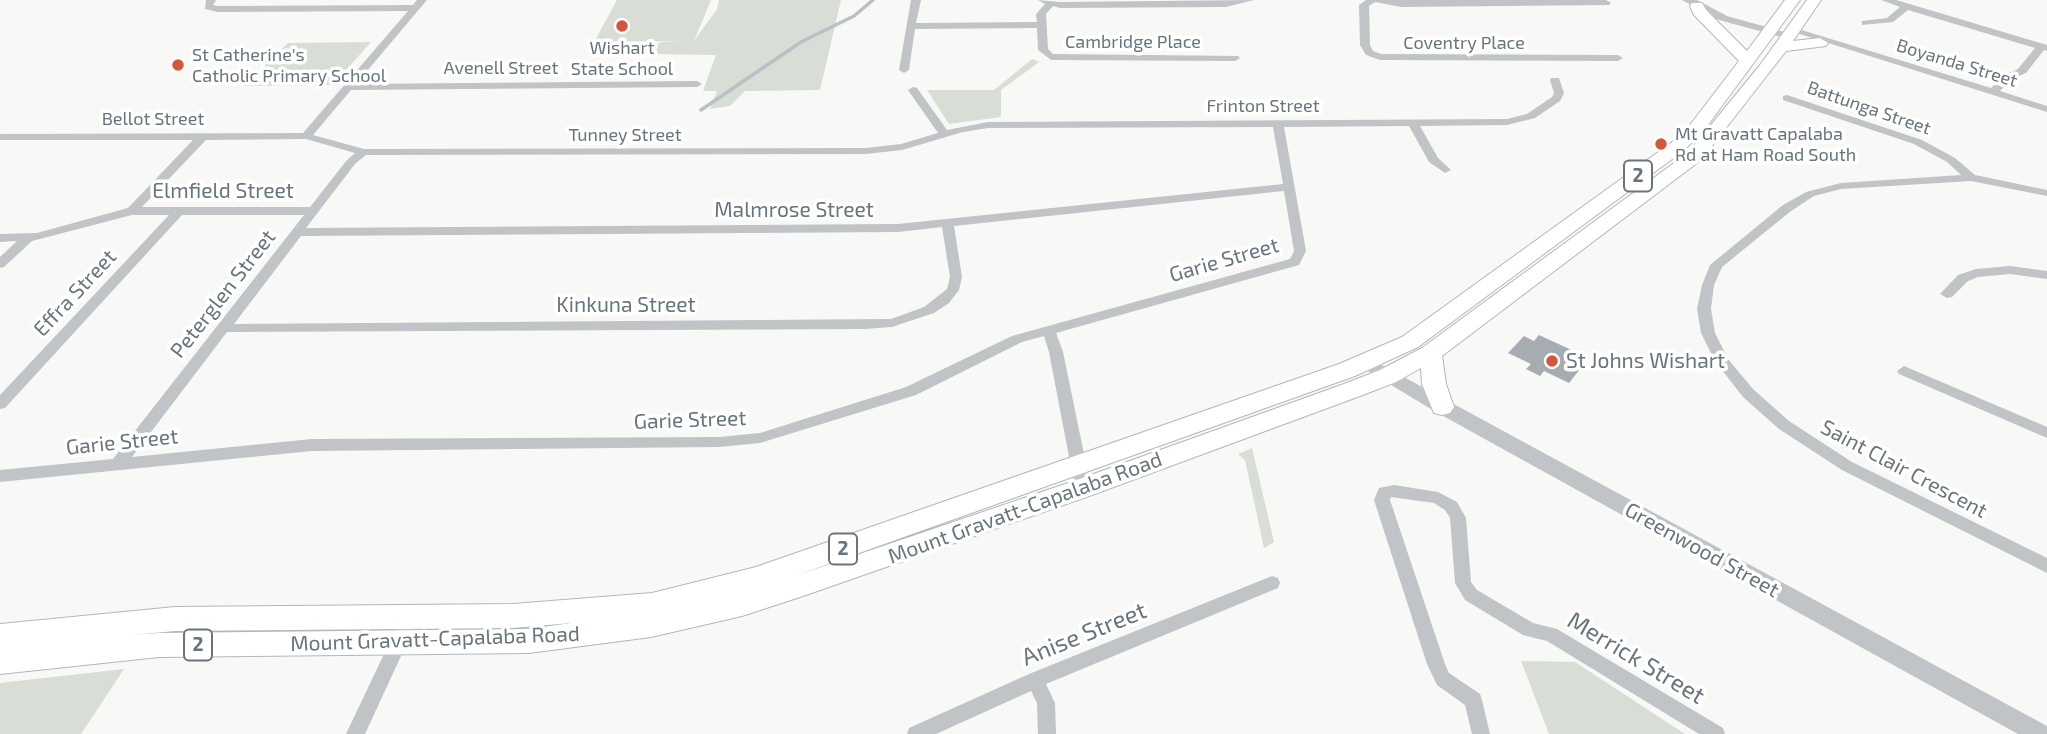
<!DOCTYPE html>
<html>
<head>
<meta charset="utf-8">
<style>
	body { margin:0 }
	canvas { display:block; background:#f8f8f6 }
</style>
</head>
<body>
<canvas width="2047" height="734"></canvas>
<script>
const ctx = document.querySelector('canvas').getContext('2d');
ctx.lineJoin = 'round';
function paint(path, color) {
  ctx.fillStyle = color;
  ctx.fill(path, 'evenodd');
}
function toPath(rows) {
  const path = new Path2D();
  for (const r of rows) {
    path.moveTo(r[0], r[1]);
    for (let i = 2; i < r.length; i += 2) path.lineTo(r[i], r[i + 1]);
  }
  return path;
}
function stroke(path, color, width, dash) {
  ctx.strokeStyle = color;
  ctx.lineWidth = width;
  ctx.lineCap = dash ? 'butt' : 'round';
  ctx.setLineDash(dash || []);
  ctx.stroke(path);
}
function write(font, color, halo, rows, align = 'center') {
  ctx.font = font + ' "Exo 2",sans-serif';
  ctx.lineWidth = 7;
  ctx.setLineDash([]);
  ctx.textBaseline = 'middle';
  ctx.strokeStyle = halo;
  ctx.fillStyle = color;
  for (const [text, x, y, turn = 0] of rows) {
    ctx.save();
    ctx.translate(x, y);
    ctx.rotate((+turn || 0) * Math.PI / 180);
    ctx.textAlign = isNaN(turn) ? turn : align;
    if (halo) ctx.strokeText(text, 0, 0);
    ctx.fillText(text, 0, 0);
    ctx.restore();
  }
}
paint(toPath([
	[617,0,711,0,694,41,717,9,719,0,841,0,820,90,745,91,730,106,710,109,717,91,703,91,716,55,649,54,650,47,662,42,685,41,594,42],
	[371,42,333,85,244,86,288,43],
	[1032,59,1039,62,1001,90,1001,117,949,124,927,90,994,90],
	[1252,448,1274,542,1264,548,1245,460,1238,454],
	[1521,661,1575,662,1685,734,1549,734],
	[124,669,81,734,0,734,0,683]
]), '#d8ddd6');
stroke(toPath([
	[701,110,801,42,854,16,873,0]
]), '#b7c2c6', 3.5);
paint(toPath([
	[1539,335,1578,353,1573,359,1584,364,1569,383,1544,371,1540,376,1526,369,1531,364,1508,353,1524,336,1534,341]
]), '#a5adb2');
const trunk = toPath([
	[1785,0,1800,0,1702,133,1683,151,1418,347,1355,376,792,577,1074,481,1344,384,1380,370,1422,348,1689,152,1760,65,1807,0,1821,0,1793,41,1820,38,1828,43,1826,46,1786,51,1701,160,1442,356,1446,384,1454,407,1450,413,1442,415,1434,413,1422,384,1421,368,1396,382,1360,396,1092,495,806,595,742,616,651,637,529,653,159,657,0,674,0,624,175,607,513,604,652,593,756,567,1339,364,1402,337,1671,143,1690,125,1739,61,1694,15,1690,6,1692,3,1702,3,1706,10,1747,51,1785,0],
	[571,623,529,629,159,633,132,635,175,631,513,628,571,623]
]);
stroke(trunk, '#b3b7ba', 2);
paint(toPath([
	[206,0,216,0,213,5,218,6,413,5,417,0,427,0,356,84,697,81,702,84,697,87,351,90,313,135,364,149,866,148,901,144,938,133,908,90,913,87,917,88,947,130,988,122,1507,119,1527,114,1552,97,1554,93,1550,80,1551,78,1559,78,1564,93,1560,101,1535,118,1507,125,1420,126,1438,158,1451,170,1445,173,1429,162,1409,126,1284,127,1306,251,1299,265,1056,333,1063,352,1091,488,1089,492,1083,494,1077,492,1075,488,1049,352,1044,336,1022,342,916,395,760,443,719,447,312,451,0,482,0,470,113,459,304,215,182,215,5,408,0,409,0,395,169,215,132,215,32,241,4,267,0,268,0,257,17,241,0,242,0,234,37,233,128,208,193,140,0,140,0,134,303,133,408,11,218,12,205,9,206,0],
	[1273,127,1283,184,898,224,306,228,355,164,366,155,866,154,902,150,963,132,988,128,1273,127],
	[306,139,355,153,347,160,310,207,142,207,206,140,306,139],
	[1284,191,1294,251,1290,259,1012,336,906,387,760,433,719,437,312,439,132,457,227,332,865,329,892,327,934,313,949,303,959,290,962,277,954,226,1284,191],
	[942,227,950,277,947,289,924,307,891,319,234,324,301,236,898,232,942,227],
	[911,0,921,0,916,23,1037,22,1036,14,1045,4,1038,0,1060,2,1254,0,1226,7,1060,8,1053,6,1046,14,1048,49,1053,54,1238,56,1240,58,1235,61,1051,60,1038,50,1037,28,915,29,909,70,904,73,899,70,911,0],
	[1366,0,1606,0,1611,3,1609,5,1401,7,1375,2,1369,6,1370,45,1373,51,1381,54,1618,55,1623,58,1618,61,1380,60,1366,55,1360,45,1359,5,1366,0],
	[1881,0,1896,0,2047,45,2047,51,2044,50,2026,73,2012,79,2000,91,2047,106,2047,112,1787,30,1795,28,1991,88,2004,75,2018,69,2035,48,1908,10,1893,22,1862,25,1862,21,1887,18,1900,7,1881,0],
	[1787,95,1922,140,1955,158,1975,175,2047,190,2047,196,1971,181,1841,189,1814,196,1791,211,1722,267,1714,285,1711,309,1715,333,1728,359,1753,389,1789,421,1852,462,2047,558,2047,573,1842,470,1779,429,1743,397,1715,361,1701,333,1697,309,1702,285,1710,265,1783,205,1806,192,1841,183,1961,175,1947,162,1914,144,1783,100,1783,96,1787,95],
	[2010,266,2047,271,2047,279,2010,274,1978,277,1968,281,1952,297,1947,298,1940,294,1958,275,1976,269,2010,266],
	[1904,366,2047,427,2047,438,1899,374,1897,371,1904,366],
	[1394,485,1438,492,1457,502,1466,518,1471,582,1477,590,1533,623,1557,629,1723,728,1725,734,1699,734,1547,641,1523,635,1465,600,1455,583,1450,518,1445,510,1434,503,1391,497,1390,500,1445,664,1449,673,1480,694,1482,700,1490,734,1472,734,1465,705,1437,685,1427,664,1374,500,1379,488,1394,485],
	[1272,576,1278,578,1280,583,1278,588,1046,684,1055,703,1056,734,1038,734,1037,703,1031,691,936,734,907,734,909,728,1029,674,1272,576],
	[410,610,416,612,419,617,365,734,346,734,404,612,410,610]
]), '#c0c4c7');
paint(toPath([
	[1682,0,1697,0,1727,16,1795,35,1789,39,1719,20,1682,0],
	[1367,357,2047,726,2047,734,2018,734,1436,412,1361,367,1358,363,1361,359,1367,357]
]), '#c0c4c7');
paint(trunk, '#fff');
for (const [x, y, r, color] of [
	[622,26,7,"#d55639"],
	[178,65,7,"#d55639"],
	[1661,144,7,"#d55639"],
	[1552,361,7,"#d55639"]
]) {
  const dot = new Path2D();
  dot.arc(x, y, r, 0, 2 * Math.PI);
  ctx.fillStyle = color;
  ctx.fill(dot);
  stroke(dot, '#fff', 2.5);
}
write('18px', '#66757e', '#fff', [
	["Cambridge Place",1133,42],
	["Coventry Place",1464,43],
	["Boyanda Street",1957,63,17],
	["Avenell Street",501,68],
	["Frinton Street",1263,106],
	["Battunga Street",1869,108,19],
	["Bellot Street",153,119],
	["Tunney Street",625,135]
]);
write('18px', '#66757e', '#fff', [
	["Wishart",622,48,"center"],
	["State School",622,69,"center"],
	["St Catherine's",192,55],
	["Catholic Primary School",192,76],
	["Mt Gravatt Capalaba",1675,134],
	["Rd at Ham Road South",1675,155]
], 'left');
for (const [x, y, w] of [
	[1638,176,28],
	[843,549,28],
	[198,645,28]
]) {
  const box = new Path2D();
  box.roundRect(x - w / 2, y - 15.5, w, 31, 5);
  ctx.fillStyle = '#fff';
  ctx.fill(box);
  stroke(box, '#66757e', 2);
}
write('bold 19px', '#66757e', null, [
	["2",1638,176],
	["2",843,549],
	["2",198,645]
]);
write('21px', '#66757e', '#fff', [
	["Elmfield Street",223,191],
	["Malmrose Street",794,210],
	["Garie Street",1224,260,-16],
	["Effra Street",75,293,-47],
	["Peterglen Street",223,294,-52],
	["Kinkuna Street",626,305],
	["Garie Street",690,420,-2],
	["Garie Street",122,442,-6],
	["Saint Clair Crescent",1904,469,28],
	["Mount Gravatt-Capalaba Road",1025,508,-20],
	["Greenwood Street",1702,550,29],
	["Mount Gravatt-Capalaba Road",435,639,-2]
]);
write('21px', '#66757e', '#fff', [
	["St Johns Wishart",1566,361]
], 'left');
write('24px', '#66757e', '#fff', [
	["Anise Street",1084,634,-22],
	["Merrick Street",1636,658,31]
]);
</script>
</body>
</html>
